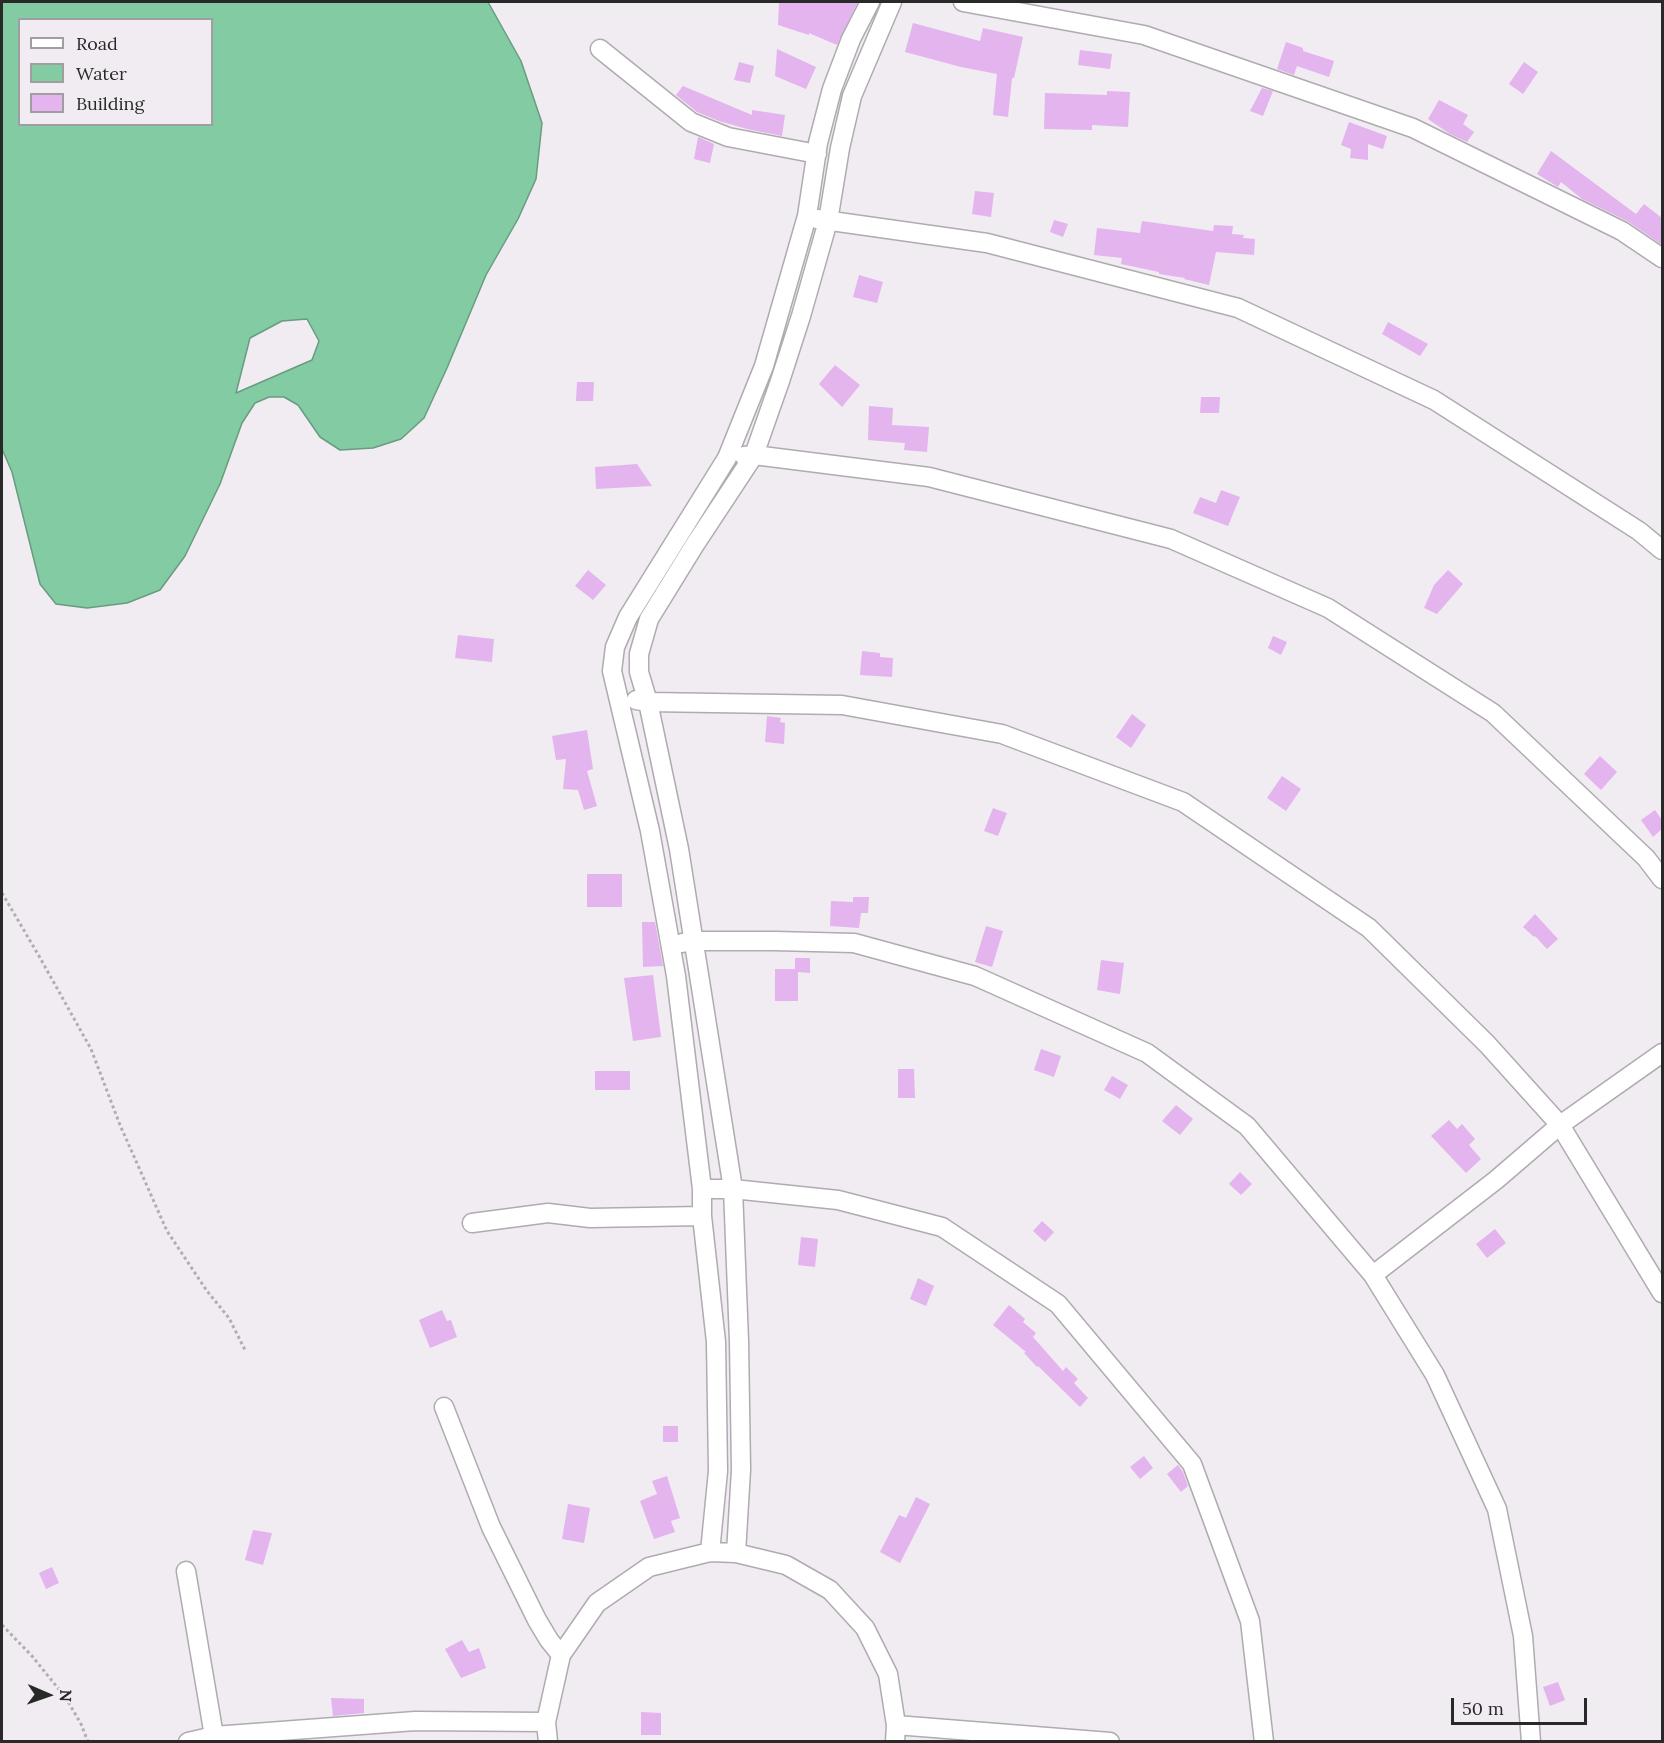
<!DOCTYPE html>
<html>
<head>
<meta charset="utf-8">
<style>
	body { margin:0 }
	#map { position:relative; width:1664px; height:1743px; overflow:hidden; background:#f0ecf1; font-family:Lora,serif }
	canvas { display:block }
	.frame { position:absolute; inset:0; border:3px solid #2a292a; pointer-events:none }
	.legend { position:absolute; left:18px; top:18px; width:195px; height:108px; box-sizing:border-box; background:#f0ecf1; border:2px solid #a19ea1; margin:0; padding:8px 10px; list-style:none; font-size:18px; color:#2a292a }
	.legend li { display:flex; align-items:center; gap:12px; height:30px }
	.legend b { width:30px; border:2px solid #a19ea1 }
	.north { position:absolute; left:18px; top:1665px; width:60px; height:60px; -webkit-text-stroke:4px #f0ecf1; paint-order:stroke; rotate:92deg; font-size:16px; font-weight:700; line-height:24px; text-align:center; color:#2a292a }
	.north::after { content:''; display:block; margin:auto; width:21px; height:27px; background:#2a292a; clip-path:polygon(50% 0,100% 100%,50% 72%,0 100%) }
	.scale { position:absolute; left:1451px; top:1698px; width:136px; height:27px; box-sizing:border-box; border:3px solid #2a292a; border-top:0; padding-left:8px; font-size:18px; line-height:21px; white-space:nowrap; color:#2a292a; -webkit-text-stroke:4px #f0ecf1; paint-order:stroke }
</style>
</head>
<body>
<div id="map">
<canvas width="1664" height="1743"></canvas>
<div class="frame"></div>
<ul class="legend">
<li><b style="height:8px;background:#fff"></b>Road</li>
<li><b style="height:16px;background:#83cca3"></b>Water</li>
<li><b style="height:16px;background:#e3b4ee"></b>Building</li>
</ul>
<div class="north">N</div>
<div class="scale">50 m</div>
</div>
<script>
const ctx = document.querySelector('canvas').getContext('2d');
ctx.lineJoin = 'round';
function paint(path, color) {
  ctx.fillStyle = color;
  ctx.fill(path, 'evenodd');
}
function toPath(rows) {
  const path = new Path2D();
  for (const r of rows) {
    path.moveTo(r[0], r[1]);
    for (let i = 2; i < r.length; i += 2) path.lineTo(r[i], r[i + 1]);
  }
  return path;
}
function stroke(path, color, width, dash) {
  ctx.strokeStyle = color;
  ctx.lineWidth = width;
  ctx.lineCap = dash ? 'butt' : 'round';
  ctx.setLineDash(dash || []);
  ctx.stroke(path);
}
const water = toPath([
	[2,2,488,2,521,61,542,123,536,179,518,219,486,275,447,368,424,418,401,439,373,448,340,450,320,437,298,405,284,397,269,397,255,403,242,423,220,484,185,556,160,590,127,603,87,608,56,604,40,584,12,472,2,449,2,2],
	[20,20,212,20,212,124,20,124,20,20],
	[307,319,319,341,312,360,236,393,250,338,282,321,307,319]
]);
paint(water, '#83cca3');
stroke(water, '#689b7f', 1.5);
paint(toPath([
	[779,2,858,2,837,45,809,33,809,35,778,25],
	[913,23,980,41,983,28,1023,37,1014,78,1012,78,1008,117,993,115,997,74,961,67,905,52],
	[1286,42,1303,48,1303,51,1334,61,1329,77,1297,66,1294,75,1277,69],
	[777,49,816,67,806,89,775,76],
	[1080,50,1112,54,1110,69,1078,65],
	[739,62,754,66,750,83,734,80],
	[1524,62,1538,72,1523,94,1509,84],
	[683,86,752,115,752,110,785,115,782,136,747,129,719,121,697,112,676,95],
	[1262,88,1273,91,1263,116,1250,111],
	[1107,91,1130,92,1128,127,1092,125,1092,130,1044,129,1045,93,1107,95],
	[1439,100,1468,115,1463,124,1474,132,1467,142,1450,134,1428,119],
	[1349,122,1387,136,1383,149,1368,144,1368,160,1350,158,1351,149,1341,145],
	[698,137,714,144,710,163,694,159],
	[1551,151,1636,214,1644,204,1662,218,1662,245,1627,221,1582,199,1561,182,1558,187,1537,174],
	[975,191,994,193,991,217,972,214],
	[1054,220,1068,224,1063,237,1050,232],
	[1142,221,1213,231,1214,225,1233,226,1232,234,1244,235,1243,238,1255,239,1254,255,1216,252,1209,285,1184,279,1185,278,1159,274,1159,272,1121,264,1122,258,1094,255,1097,228,1140,233],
	[859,275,883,282,877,303,853,297],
	[1388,322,1428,344,1420,356,1382,334],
	[835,365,860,385,842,407,819,384],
	[577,382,594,382,593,401,576,401],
	[1201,397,1220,397,1219,413,1200,413],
	[869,406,893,408,892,425,929,427,927,452,904,450,905,443,868,440],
	[637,464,652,486,596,489,595,467],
	[1221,490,1240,497,1228,526,1193,513,1200,497,1216,503],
	[588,570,606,585,593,600,575,586],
	[1448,570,1463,584,1437,614,1424,608,1434,585],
	[458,635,494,639,492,662,455,658],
	[1273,636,1287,642,1281,655,1268,648],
	[862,651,880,653,880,657,893,658,892,677,860,675],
	[1132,714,1146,725,1131,748,1116,737],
	[767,716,781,718,780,722,785,723,784,744,765,742],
	[587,730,593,769,587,771,597,806,584,810,578,790,563,789,566,759,556,760,552,736],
	[1600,756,1617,772,1601,790,1584,774],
	[1282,776,1301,789,1286,811,1267,798],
	[993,808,1007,813,998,836,984,831],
	[1655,810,1662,820,1662,829,1653,837,1641,820],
	[587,874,622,874,622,907,587,907],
	[853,897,869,897,868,913,861,913,859,928,830,926,831,901,853,902],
	[1535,914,1558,939,1547,949,1535,936,1534,937,1523,927],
	[642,922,655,922,663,966,643,967],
	[986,926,1003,931,992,967,975,962],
	[795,958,810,958,810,973,798,972,798,1001,775,1001,775,969,795,969],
	[1101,960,1124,963,1120,994,1097,990],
	[653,975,661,1037,633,1041,624,978],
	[1041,1049,1061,1056,1054,1077,1034,1070],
	[898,1069,914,1069,915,1098,898,1098],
	[595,1071,630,1071,630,1090,595,1090],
	[1112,1076,1128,1085,1120,1099,1104,1090],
	[1176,1105,1193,1119,1180,1135,1162,1121],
	[1449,1120,1457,1129,1462,1124,1475,1139,1469,1145,1481,1159,1466,1173,1431,1136],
	[1240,1172,1252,1184,1241,1195,1229,1184],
	[1042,1221,1054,1232,1045,1242,1033,1231],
	[1495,1229,1506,1243,1487,1258,1476,1244],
	[801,1237,818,1239,815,1267,798,1265],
	[918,1278,934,1286,926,1306,910,1299],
	[1009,1305,1025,1319,1023,1322,1036,1333,1033,1337,1063,1371,1066,1367,1078,1379,1074,1383,1088,1398,1080,1407,1038,1366,1037,1367,1024,1353,1026,1352,993,1325],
	[442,1310,447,1321,451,1320,457,1337,430,1348,419,1320],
	[663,1426,678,1426,678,1442,663,1442],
	[1144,1456,1153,1468,1140,1479,1130,1467],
	[1178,1465,1183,1472,1188,1486,1181,1492,1167,1474],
	[667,1476,680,1518,671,1521,675,1532,654,1539,640,1501,657,1494,652,1481],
	[916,1497,930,1504,900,1563,880,1552,899,1515,906,1518],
	[568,1504,590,1508,584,1543,562,1539],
	[253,1530,272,1533,263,1565,245,1560],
	[52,1567,59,1583,46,1589,39,1573],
	[462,1640,469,1652,479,1648,486,1668,461,1678,445,1649],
	[1558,1682,1565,1700,1550,1706,1543,1687],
	[331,1698,364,1699,364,1713,333,1716],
	[641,1712,661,1713,661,1735,641,1735]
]), '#e3b4ee');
const minor = toPath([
	[963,2,1144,35,1413,128,1622,231,1662,258],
	[600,49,691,122,728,137,817,154],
	[817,219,987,243,1238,308,1434,400,1639,531,1662,550],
	[744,456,754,455,929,477,1171,539,1328,608,1493,713,1646,858,1662,879],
	[636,700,648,702,842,705,1002,734,1183,802,1369,928,1487,1044,1560,1125,1662,1293],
	[682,943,693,941,775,941,854,943,975,976,1147,1053,1247,1126,1373,1275,1435,1375,1497,1509,1523,1636,1531,1742],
	[702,1189,733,1189,838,1200,942,1227,1058,1304,1192,1464,1250,1621,1264,1742],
	[472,1223,548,1213,590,1218,702,1216],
	[1373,1275,1496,1180,1560,1125,1662,1053],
	[444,1407,491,1527,537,1620,549,1640,561,1655],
	[710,1552,718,1471,716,1342,702,1216,702,1189,676,976,650,831,612,671,615,647,628,617,727,458,764,366,807,216,818,143,832,89,851,39,870,2],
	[736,1553,741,1470,739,1341,733,1189,679,849,648,702,639,672,639,654,649,619,694,546,754,455,780,381,801,316,828,221,840,148,852,96,892,2],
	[186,1571,214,1736],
	[896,1725,1110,1742],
	[188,1742,214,1736,415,1721,546,1722],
	[548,1742,546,1722,561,1655,597,1603,649,1567,710,1552,736,1553,786,1565,830,1590,865,1628,888,1674,896,1725,895,1742]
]);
stroke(minor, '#afabb0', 21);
stroke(toPath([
	[2,893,39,956,91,1049,120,1125,167,1231,207,1291,229,1318,245,1350],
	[2,1625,32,1656,66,1698,81,1724,88,1742]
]), '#b1aeb2', 3, [3, 3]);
stroke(minor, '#fff', 18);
</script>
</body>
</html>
